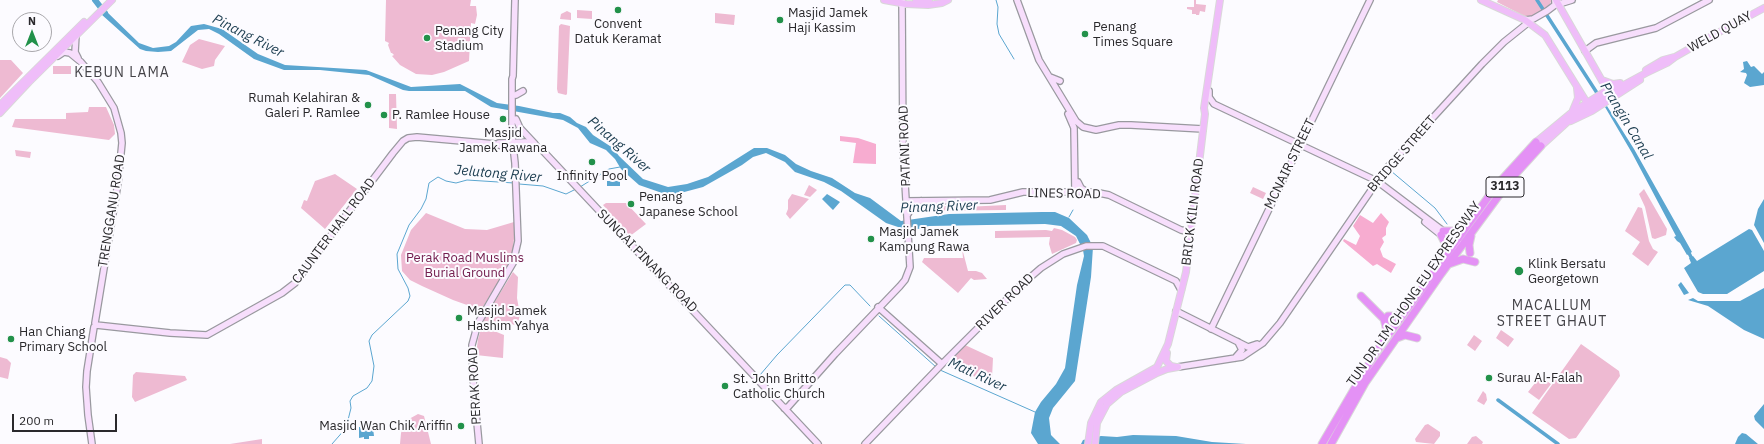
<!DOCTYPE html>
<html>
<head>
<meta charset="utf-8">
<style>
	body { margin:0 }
	#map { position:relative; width:1764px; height:444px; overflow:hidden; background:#fcfbff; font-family:"IBM Plex Sans",sans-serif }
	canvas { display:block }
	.north { position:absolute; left:12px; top:12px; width:40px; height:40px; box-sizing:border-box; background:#fcfbff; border:1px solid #a8a7ab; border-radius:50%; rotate:0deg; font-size:11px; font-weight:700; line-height:16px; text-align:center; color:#2a292c }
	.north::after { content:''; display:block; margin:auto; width:14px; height:18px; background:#22914a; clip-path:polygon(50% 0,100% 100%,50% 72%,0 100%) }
	.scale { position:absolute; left:12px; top:414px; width:105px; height:18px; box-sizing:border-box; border:2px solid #2a292c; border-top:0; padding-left:5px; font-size:12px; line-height:14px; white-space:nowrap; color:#2a292c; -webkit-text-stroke:3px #fcfbff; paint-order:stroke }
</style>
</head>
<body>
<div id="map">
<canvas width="1764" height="444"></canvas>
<div class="north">N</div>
<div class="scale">200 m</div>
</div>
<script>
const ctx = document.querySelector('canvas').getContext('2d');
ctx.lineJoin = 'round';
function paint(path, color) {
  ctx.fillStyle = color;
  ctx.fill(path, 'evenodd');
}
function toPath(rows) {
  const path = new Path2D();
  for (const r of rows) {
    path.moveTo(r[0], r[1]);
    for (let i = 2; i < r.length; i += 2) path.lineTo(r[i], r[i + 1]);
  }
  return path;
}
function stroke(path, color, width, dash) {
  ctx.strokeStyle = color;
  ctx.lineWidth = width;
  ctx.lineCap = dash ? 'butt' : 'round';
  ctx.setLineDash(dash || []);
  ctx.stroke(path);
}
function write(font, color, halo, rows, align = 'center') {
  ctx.font = font + ' "IBM Plex Sans",sans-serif';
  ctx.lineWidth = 4;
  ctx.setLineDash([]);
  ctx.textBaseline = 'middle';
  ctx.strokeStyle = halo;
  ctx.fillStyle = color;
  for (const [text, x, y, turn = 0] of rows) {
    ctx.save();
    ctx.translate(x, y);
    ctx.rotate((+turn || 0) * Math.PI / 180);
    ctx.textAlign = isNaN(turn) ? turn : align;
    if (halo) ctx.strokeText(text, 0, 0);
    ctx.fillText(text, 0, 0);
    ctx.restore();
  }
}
paint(toPath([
	[386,0,471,0,470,6,476,6,477,15,475,24,471,23,469,61,444,72,432,75,416,74,400,65,392,56,394,55,392,53,391,53,388,45,389,43,385,41],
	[1194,0,1196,0,1196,4,1206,5,1205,12,1200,11,1199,15,1196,15,1196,14,1192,14,1192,10,1187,9,1187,7,1194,7],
	[1498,0,1552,0,1550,4,1534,17,1526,17,1497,2],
	[577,10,592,11,592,19,577,18],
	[567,11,571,13,571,20,560,19,561,14],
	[715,13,735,15,734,25,715,23],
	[561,24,570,26,567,94,566,95,558,93,557,89,559,26],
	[199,39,225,46,215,60,214,66,202,69,182,62,190,45],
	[0,60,11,60,23,73,0,98],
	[53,66,71,66,71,74,53,74],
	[389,94,396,94,397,129,389,128],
	[89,107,106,107,114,125,115,134,109,140,12,127,15,119,66,119,66,113,88,112],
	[15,150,31,152,30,158,16,156],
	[335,174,357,189,325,229,301,208,304,200,307,201,315,181],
	[809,185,817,190,810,197,804,195],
	[1253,187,1266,193,1263,199,1250,193],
	[1644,189,1667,229,1666,235,1655,239,1652,238,1645,207,1639,194],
	[792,194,809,199,790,219,786,214,788,209,788,200],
	[606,203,626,203,646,224,630,236,603,205],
	[925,205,965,207,1006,205,1006,210,914,211,919,206,923,207],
	[1638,207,1642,208,1649,241,1653,249,1658,252,1648,266,1632,254,1640,242,1625,231],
	[426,213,465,229,487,230,514,222,514,239,512,256,503,274,481,310,453,300,422,286,410,280,402,271,401,255,411,230],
	[1054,228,1062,230,1075,237,1077,240,1076,243,1052,254,1049,244,1050,237,995,238,995,231,1046,230,1052,231],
	[962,248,968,271,976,271,982,273,987,279,974,280,971,278,958,293,922,262,924,258,963,258],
	[513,272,518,277,517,298,520,315,517,326,504,321,501,329,483,321],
	[482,326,504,335,503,358,476,355,478,339],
	[1501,330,1514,339,1508,347,1496,338],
	[1474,335,1482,341,1475,351,1467,345],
	[1581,344,1619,371,1620,376,1576,438,1569,439,1532,413],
	[965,345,993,358,992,378,985,381,946,365],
	[0,357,7,359,11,363,8,379,0,377],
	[136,372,185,376,187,380,135,402,132,397,133,375],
	[1541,377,1551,384,1539,400,1528,392,1539,378],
	[1483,391,1486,394,1487,400,1484,405,1477,401],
	[418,414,424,416,431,444,400,444,401,433,404,425,409,419],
	[1428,424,1440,432,1440,436,1434,444,1416,442,1415,439,1425,425],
	[1476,436,1483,442,1482,444,1467,444,1472,437],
	[262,439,262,444,230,444]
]), '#eebad2');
paint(toPath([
	[840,136,858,138,876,144,876,164,853,163,856,143,840,141],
	[1381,213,1389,222,1386,228,1386,235,1382,238,1384,242,1380,249,1383,257,1396,264,1391,273,1377,264,1373,266,1343,241,1344,239,1356,245,1360,236,1353,226,1360,215,1373,223]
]), '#f7acd0');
paint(toPath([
	[105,10,139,43,153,48,169,46,176,42,191,26,204,24,222,29,258,54,285,65,366,70,411,87,460,84,497,103,519,106,553,113,560,113,570,117,577,123,586,127,593,135,613,148,619,156,643,179,668,187,687,184,708,177,754,148,767,148,785,155,796,164,811,171,832,178,855,193,870,198,901,221,949,214,1042,212,1055,212,1069,218,1087,235,1093,247,1091,277,1075,381,1053,408,1049,418,1051,435,1060,444,1038,444,1031,433,1035,412,1041,402,1056,384,1065,368,1077,285,1084,256,1083,250,1076,236,1061,226,1045,224,929,226,918,229,904,229,886,223,841,191,824,182,795,172,785,162,766,153,753,157,742,165,703,187,673,195,665,194,639,185,621,169,615,159,606,150,590,143,578,128,563,120,491,107,465,91,409,91,403,90,369,75,320,70,284,70,254,59,219,34,209,29,198,30,171,51,158,52,146,51,140,49,101,14],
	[1747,61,1751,67,1754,66,1762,74,1764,72,1764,85,1750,87,1744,83,1747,75,1746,73,1740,72,1744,69,1743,62],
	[1607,106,1634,149,1692,252,1687,255,1680,243,1677,241,1674,237,1676,236,1632,153,1605,107],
	[607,181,620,181,620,186,607,186],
	[827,194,840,202,833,210,822,199],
	[1764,199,1764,243,1754,225,1758,209],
	[1749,229,1752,230,1764,251,1764,271,1727,294,1703,294,1698,292,1684,268,1691,263,1689,258,1693,256,1697,261],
	[1681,282,1689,293,1684,295,1678,285],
	[1764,288,1764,339,1744,330,1708,306,1688,300,1693,298,1698,301,1740,301],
	[1764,404,1764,429,1755,420,1754,416],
	[368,426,369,428,373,428,374,436,369,436,369,439,364,439,364,437,359,438,359,427],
	[1742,433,1746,434,1758,444,1735,444,1738,437],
	[1133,435,1176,436,1212,442,1246,444,1081,444,1083,440,1101,436,1117,437]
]), '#5ba6d0');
stroke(toPath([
	[996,0,998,7,997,24,999,34,1014,59],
	[1391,171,1435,208,1447,224],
	[519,184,543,186,566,194,576,189],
	[580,187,609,169,620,167],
	[1069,217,1073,210],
	[879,316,936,367],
	[940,370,1035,412],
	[760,375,777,355,845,285,850,285,870,306],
	[332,444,346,428,351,408,350,401,353,396,367,388,372,381,374,366,369,341,372,335,408,301,410,296,408,288,398,269,397,254,409,225,421,209,426,199,429,183,438,177,446,181,456,183,467,180,514,183]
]), '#5ba6d0', 1);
stroke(toPath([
	[1537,0,1599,96],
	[1688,251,1691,257],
	[1498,400,1558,444]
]), '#5ba6d0', 3.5);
stroke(toPath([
	[95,0,105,13]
]), '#5ba6d0', 6);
const secondary = toPath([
	[1017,0,1039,60,1076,121,1083,127,1096,130,1119,125,1131,125,1203,129],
	[1559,4,1572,0],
	[1525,20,1533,19,1547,11,1555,5,1555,0],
	[76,35,75,52,78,58],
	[1585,51,1596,43,1656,28,1709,0],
	[58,56,64,52,70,53,81,62,98,82,114,108,121,133,122,143,118,183,95,323],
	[1050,77,1060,81],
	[1209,91,1209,97,1214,104,1377,181,1459,243],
	[516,95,523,91],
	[1068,114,1074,128,1075,192],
	[516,119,520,128,535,144],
	[499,143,525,142,534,144,544,152,818,444],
	[1078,182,1081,188,1087,192],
	[907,201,990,200,1023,192,1094,192,1109,195,1181,230,1191,232],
	[908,214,912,207,921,201],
	[1425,222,1456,247],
	[878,307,942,364],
	[1176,311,1248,347,1257,344],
	[96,325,170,333,207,335,282,293,295,283,393,153,403,141,408,138,417,137,495,144,503,146,538,148],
	[1211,329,1370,0],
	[1235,358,1242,350,1238,342],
	[1178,367,1242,357,1263,343,1280,323,1385,170,1482,64,1504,42,1529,22],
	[784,408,788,407,835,354,900,286,905,280,910,267,903,150,902,0],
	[92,444,88,415,86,387,87,371,94,327],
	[479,444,473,380,472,345,478,323,513,263,518,241,515,163,512,137,512,79,513,76,515,0],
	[865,444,942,364,1019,287,1041,268,1063,254,1086,246,1103,246,1176,281,1181,290]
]);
const primary = toPath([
	[884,0,906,4,928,5,942,3,948,0],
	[916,0,929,0],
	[1481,0,1525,20,1545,35,1589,106],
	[1556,0,1609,93],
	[1646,70,1663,60,1674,57],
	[1602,80,1613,84,1620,83],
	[0,105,84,22],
	[1573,110,1578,98,1577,88],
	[0,113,29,82,112,0],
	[1571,121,1592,111,1640,80],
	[1536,142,1571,113,1604,92],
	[1541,146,1575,115,1609,93,1646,73,1667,63,1675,57,1710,37,1764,8],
	[1167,353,1166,361,1171,366,1176,367],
	[1088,444,1091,423,1101,402,1116,390,1157,367,1168,344,1186,272,1205,114,1204,108,1220,0],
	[1095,444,1097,423,1107,404,1121,392,1157,373,1167,369,1178,367]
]);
const highway = toPath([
	[1443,231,1456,231,1465,225],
	[1441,235,1445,243,1443,256],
	[1470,253,1469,245,1471,236],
	[1449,264,1463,259,1475,262],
	[1361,296,1384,319,1386,327,1385,338],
	[1388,316,1396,316,1403,313],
	[1397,338,1405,335,1417,338],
	[1322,444,1376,352,1497,185,1536,142],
	[1331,444,1365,383,1441,274,1511,179,1541,146]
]);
stroke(secondary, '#99999f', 8);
stroke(primary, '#d9d8d9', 8);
stroke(highway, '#d9d8d9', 9);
stroke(secondary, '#f7defc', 5.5);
stroke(primary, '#efbdf9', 6);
stroke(highway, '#e491f5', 7);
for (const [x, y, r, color] of [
	[618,10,4,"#22914a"],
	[780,20,4,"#22914a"],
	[1085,34,4,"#22914a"],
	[427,38,4,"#22914a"],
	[368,105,4,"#22914a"],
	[384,115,4,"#22914a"],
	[503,119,4,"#22914a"],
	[592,162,4,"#22914a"],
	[631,204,4,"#22914a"],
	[871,239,4,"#22914a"],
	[1519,271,5,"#22914a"],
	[459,318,4,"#22914a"],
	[11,339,4,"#22914a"],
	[1489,378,4,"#22914a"],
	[725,386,4,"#22914a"],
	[461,426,4,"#22914a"]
]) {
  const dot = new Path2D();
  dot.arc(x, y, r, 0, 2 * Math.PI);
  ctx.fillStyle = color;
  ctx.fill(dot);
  stroke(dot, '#fcfbff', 1.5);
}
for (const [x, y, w] of [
	[1505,187,38]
]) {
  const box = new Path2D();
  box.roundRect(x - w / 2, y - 10, w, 20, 3);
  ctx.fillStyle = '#fcfbff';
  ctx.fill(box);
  stroke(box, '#2a292c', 1);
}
write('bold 12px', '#2a292c', null, [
	["3113",1505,187]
]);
write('13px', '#2a292c', '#fcfbff', [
	["Masjid Jamek",788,13],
	["Haji Kassim",788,28],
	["Convent",618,24,"center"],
	["Datuk Keramat",618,39,"center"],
	["Penang",1093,27],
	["Times Square",1093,42],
	["Penang City",435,31],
	["Stadium",435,46],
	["Rumah Kelahiran &",360,98,"right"],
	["Galeri P. Ramlee",360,113,"right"],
	["P. Ramlee House",392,115],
	["Masjid",503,133,"center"],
	["Jamek Rawana",503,148,"center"],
	["Infinity Pool",592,176,"center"],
	["Penang",639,197],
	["Japanese School",639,212],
	["Masjid Jamek",879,232],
	["Kampung Rawa",879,247],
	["Klink Bersatu",1528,264],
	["Georgetown",1528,279],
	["Masjid Jamek",467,311],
	["Hashim Yahya",467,326],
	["Han Chiang",19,332],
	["Primary School",19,347],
	["Surau Al-Falah",1497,378],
	["St. John Britto",733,379],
	["Catholic Church",733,394],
	["Masjid Wan Chik Ariffin",453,426,"right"]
], 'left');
write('13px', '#2a292c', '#fcfbff', [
	["WELD QUAY",1720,32,-29],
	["PATANI ROAD",905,146,-92],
	["BRIDGE STREET",1402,154,-49],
	["MCNAIR STREET",1290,164,-64],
	["LINES ROAD",1064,194,1],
	["TRENGGANU ROAD",112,211,-81],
	["BRICK KILN ROAD",1193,212,-83],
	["CAUNTER HALL ROAD",334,231,-53],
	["SUNGAI PINANG ROAD",647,261,46],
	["TUN DR LIM CHONG EU EXPRESSWAY",1414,294,-55],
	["RIVER ROAD",1005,302,-44],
	["PERAK ROAD",475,386,-93]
]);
write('13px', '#742050', '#fcfbff', [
	["Perak Road Muslims",465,258],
	["Burial Ground",465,273]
]);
write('italic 14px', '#1c3d50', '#fcfbff', [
	["Pinang River",248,36,27],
	["Prangin Canal",1626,121,59],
	["Pinang River",619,145,41],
	["Jelutong River",498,174,5],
	["Pinang River",939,207,-2],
	["Mati River",977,375,25]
]);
ctx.letterSpacing = '1px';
write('14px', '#444348', '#fcfbff', [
	["KEBUN LAMA",122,73],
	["MACALLUM",1552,306],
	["STREET GHAUT",1552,322]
]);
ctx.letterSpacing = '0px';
</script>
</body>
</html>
